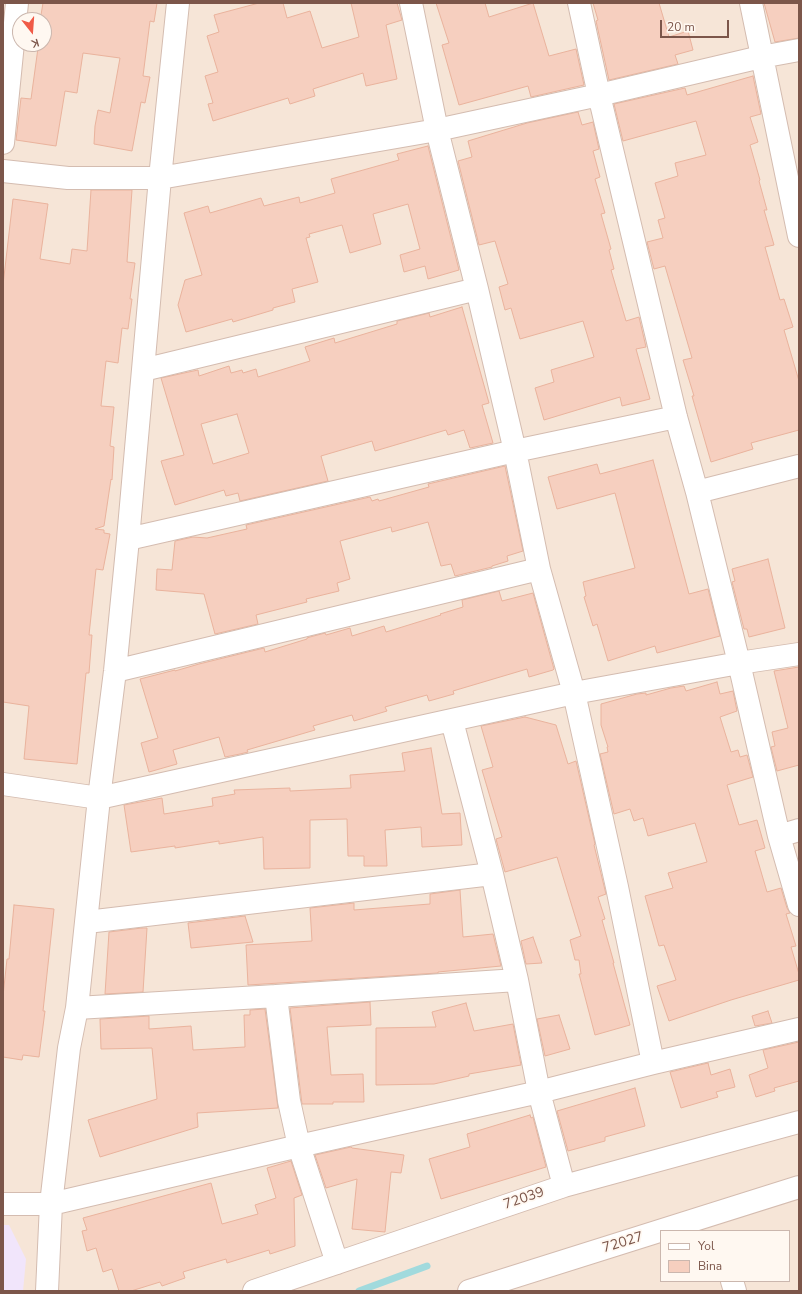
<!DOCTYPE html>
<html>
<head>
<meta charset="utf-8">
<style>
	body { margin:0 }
	#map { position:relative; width:802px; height:1294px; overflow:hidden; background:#fef4e9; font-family:"Nunito Sans",sans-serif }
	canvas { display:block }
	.frame { position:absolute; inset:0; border:4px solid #7c564a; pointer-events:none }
	.legend { position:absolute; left:660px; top:1230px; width:130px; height:52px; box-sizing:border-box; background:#fff8f1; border:1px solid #cbb7ae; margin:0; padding:5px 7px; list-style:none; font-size:12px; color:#7c564a }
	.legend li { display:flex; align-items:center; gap:8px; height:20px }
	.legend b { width:20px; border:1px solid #cbb7ae }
	.north { position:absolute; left:12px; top:12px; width:40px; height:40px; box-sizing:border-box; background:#fff8f1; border:1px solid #cbb7ae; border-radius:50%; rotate:163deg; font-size:11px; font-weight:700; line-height:16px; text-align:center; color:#7c564a }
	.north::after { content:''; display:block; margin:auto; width:14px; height:18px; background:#f05a46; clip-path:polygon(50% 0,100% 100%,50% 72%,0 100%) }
	.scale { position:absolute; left:660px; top:20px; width:69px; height:18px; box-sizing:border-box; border:2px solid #7c564a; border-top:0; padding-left:5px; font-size:12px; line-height:14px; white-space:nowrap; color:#7c564a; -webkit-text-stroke:3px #fff8f1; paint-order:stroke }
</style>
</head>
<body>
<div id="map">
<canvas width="802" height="1294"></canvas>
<div class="frame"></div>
<ul class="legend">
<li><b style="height:5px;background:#fff"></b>Yol</li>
<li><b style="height:11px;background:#f6cfbf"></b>Bina</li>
</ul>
<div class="north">K</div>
<div class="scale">20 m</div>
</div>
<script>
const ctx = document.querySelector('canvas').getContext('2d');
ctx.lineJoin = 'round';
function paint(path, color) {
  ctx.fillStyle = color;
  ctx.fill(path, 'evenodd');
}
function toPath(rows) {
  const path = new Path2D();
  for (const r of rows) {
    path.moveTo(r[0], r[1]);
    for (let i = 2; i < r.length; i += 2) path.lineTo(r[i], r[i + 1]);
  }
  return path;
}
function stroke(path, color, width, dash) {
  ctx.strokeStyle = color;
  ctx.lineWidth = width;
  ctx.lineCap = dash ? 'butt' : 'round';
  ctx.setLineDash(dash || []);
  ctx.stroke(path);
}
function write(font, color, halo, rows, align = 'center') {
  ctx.font = font + ' "Nunito Sans",sans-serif';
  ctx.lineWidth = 3.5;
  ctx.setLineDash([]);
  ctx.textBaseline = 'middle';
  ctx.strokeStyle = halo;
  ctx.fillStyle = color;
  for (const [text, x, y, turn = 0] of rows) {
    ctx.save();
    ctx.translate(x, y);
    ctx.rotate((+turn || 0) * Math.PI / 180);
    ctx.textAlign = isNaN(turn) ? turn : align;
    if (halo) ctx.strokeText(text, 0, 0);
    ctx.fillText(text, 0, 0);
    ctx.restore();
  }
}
paint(toPath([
	[3,3,799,3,799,1291,3,1291],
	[20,20,44,20,44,44,20,44],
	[661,1231,789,1231,789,1281,661,1281]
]), '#f6e5d7');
paint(toPath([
	[3,1225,9,1225,26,1259,23,1291,3,1291]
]), '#f1e5fb');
stroke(toPath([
	[359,1291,427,1266]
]), '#a1dadd', 7);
const building = toPath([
	[43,3,157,3,154,22,150,21,143,76,150,77,145,103,141,102,132,151,94,144,95,126,98,110,110,113,120,58,83,53,77,93,65,91,56,146,16,140,21,98,31,99,38,48,34,47,34,44,44,44,44,20,38,20,39,14,41,15,43,3],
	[259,3,283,3,287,18,310,11,322,48,359,37,351,3,397,3,402,20,386,25,397,79,366,86,363,73,313,89,315,96,290,104,288,98,213,121,208,104,213,103,205,76,218,72,207,36,219,32,214,15,259,3],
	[436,3,485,3,489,17,533,3,549,56,576,49,584,85,531,97,528,86,459,105,442,45,449,43,436,3],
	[593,3,659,3,669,37,688,31,693,50,675,55,678,64,609,80,596,21,598,20,593,3],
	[764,3,799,3,799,38,775,42,764,3],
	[753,76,761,114,750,117,758,142,750,145,760,180,759,181,767,210,764,210,774,245,765,247,780,300,784,299,793,327,784,330,799,381,799,430,751,443,753,449,711,462,692,396,694,396,683,360,692,358,665,266,654,269,647,242,663,238,658,220,665,218,655,183,678,176,675,163,706,155,696,121,623,141,614,104,685,88,687,95,753,76],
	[578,112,582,125,593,122,599,149,593,151,600,177,595,179,605,213,601,214,611,249,609,250,614,269,611,270,626,321,639,317,646,347,636,349,650,399,622,406,620,397,544,420,535,388,554,382,551,370,594,357,583,321,520,339,511,308,505,310,499,287,508,284,495,241,479,245,458,161,472,157,468,141,527,123,578,112],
	[428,146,459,270,428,279,425,266,404,272,400,255,420,249,408,204,373,214,381,244,350,253,342,225,309,234,310,237,306,238,318,282,292,289,295,302,273,308,273,310,233,322,232,319,186,332,178,305,185,280,202,275,184,213,208,206,210,213,261,198,264,206,299,197,300,203,335,193,331,179,399,160,397,154,428,146],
	[91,190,132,190,127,262,135,263,130,299,132,299,128,329,122,328,118,363,106,361,101,406,114,407,110,446,114,447,112,480,111,479,104,526,95,529,104,530,104,533,110,534,103,570,96,569,89,635,92,635,89,673,86,673,77,764,24,759,29,706,3,702,3,285,13,199,48,204,40,259,70,264,72,249,87,251,91,190],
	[462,307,489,403,482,405,493,443,470,448,464,430,448,435,446,430,375,451,372,441,321,456,328,481,240,501,238,493,226,496,224,490,175,505,161,461,184,455,161,378,198,370,199,376,229,366,231,373,242,370,243,373,256,369,258,377,310,361,305,347,334,338,335,343,397,324,397,321,429,313,430,317,462,307],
	[237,414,249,453,213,464,201,424,237,414],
	[653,460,689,594,708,589,720,636,657,653,655,646,608,661,597,624,593,626,584,597,586,596,583,582,635,568,615,493,557,509,548,477,597,464,600,474,653,460],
	[505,466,523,551,507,556,508,561,492,566,492,567,455,576,451,564,441,566,428,522,392,532,391,527,340,541,350,579,337,583,339,591,306,599,307,602,256,615,258,624,215,634,204,594,156,590,157,569,172,570,175,541,193,537,207,538,247,529,246,525,370,497,372,501,378,499,379,501,429,487,428,484,505,466],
	[768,559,785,628,749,637,747,629,744,629,732,582,735,581,732,569,768,559],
	[499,591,502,601,533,593,554,669,553,670,529,677,527,669,453,691,454,694,429,701,427,695,385,707,387,711,354,721,352,715,313,726,315,730,247,750,248,752,240,754,225,757,219,737,173,750,177,764,149,772,141,743,158,738,140,679,175,670,175,671,199,664,264,648,265,652,307,639,307,638,310,637,325,633,326,635,350,628,352,636,384,626,386,632,441,615,440,614,463,607,462,600,499,591],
	[799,667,799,765,777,771,771,747,775,746,772,732,788,728,774,671,799,667],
	[717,682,720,694,733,691,737,711,720,717,731,752,738,750,740,757,747,755,753,777,727,785,739,825,757,820,765,848,755,851,767,892,781,888,787,908,790,913,786,914,796,946,791,947,799,974,799,980,731,1000,669,1021,657,986,676,980,664,945,659,946,645,896,673,888,668,873,707,862,695,823,648,836,643,818,634,821,630,809,614,814,600,754,608,752,607,747,608,747,601,725,601,704,637,694,646,693,646,695,671,688,684,686,686,691,717,682],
	[525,717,556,725,568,764,576,761,595,844,594,845,605,890,606,894,598,897,605,919,602,920,614,963,613,963,630,1025,595,1035,579,974,581,974,579,960,575,960,570,940,581,936,557,857,505,872,496,839,502,837,482,770,493,767,481,726,525,717],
	[431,748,442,814,460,813,462,845,422,847,421,827,385,830,387,866,364,866,364,856,348,856,347,819,310,820,310,868,264,869,263,837,219,844,219,841,175,848,175,846,131,852,124,805,162,798,164,814,213,806,212,798,235,794,234,790,290,788,290,791,351,788,350,775,405,771,402,753,431,748],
	[460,890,463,937,493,934,501,966,438,972,438,973,248,985,246,945,312,941,310,908,354,903,354,910,430,904,430,894,460,890],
	[14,905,54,909,43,1011,45,1011,39,1057,23,1055,22,1060,3,1057,3,996,7,959,9,959,14,905],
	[245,916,253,942,191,948,188,923,245,916],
	[142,928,147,928,143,992,105,994,109,932,142,928],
	[533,937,542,963,526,964,521,941,533,937],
	[370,1002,371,1025,327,1027,331,1075,363,1074,364,1102,333,1102,333,1104,302,1104,290,1008,370,1002],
	[466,1003,474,1031,513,1024,521,1065,469,1074,469,1076,434,1084,376,1085,376,1028,436,1027,432,1012,466,1003],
	[265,1009,278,1108,197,1113,198,1127,100,1157,88,1120,157,1099,152,1048,101,1049,100,1019,149,1016,149,1029,191,1026,193,1050,245,1047,244,1015,250,1015,250,1010,265,1009],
	[768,1011,772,1023,755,1026,752,1016,768,1011],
	[559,1015,570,1049,545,1056,537,1019,559,1015],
	[799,1042,799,1081,774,1088,775,1091,756,1097,749,1075,768,1068,763,1050,799,1042],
	[708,1063,711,1075,730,1069,735,1087,716,1092,718,1097,681,1108,670,1072,708,1063],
	[635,1088,645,1126,605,1137,605,1141,568,1151,557,1111,635,1088],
	[530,1115,531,1118,533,1117,546,1167,441,1199,429,1159,470,1147,467,1134,530,1115],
	[351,1147,352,1148,404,1155,401,1173,391,1172,385,1232,352,1229,357,1179,326,1188,315,1155,351,1147],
	[291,1161,302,1195,294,1198,295,1246,270,1254,269,1250,227,1263,226,1259,183,1272,185,1278,162,1286,160,1282,131,1291,119,1291,112,1269,103,1272,96,1248,87,1251,82,1231,87,1230,83,1218,211,1183,222,1224,258,1214,255,1205,276,1198,267,1168,291,1161]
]);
paint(building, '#f6cfbf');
stroke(building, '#eab39d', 1);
const minor = toPath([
	[411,3,437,130,477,289,515,451,539,569,574,693,617,887,653,1063],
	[579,3,599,95,676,417,697,492,739,663,779,836,799,905],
	[751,3,799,236],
	[3,143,17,3],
	[3,171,68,178,160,178,437,130,599,95,761,57,799,50],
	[143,370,477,289],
	[697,492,799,466],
	[128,539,515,451,676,417],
	[115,671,539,569],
	[452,721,492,874,517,980,539,1092,564,1186],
	[3,784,99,798,574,693,739,663,799,654],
	[779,836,799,830],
	[87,922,492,874],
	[276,996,517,980],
	[77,1008,276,996,289,1101,299,1146,337,1263],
	[3,1204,51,1204,299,1146,539,1092,653,1063,799,1029],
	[732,1281,735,1291],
	[47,1291,51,1204,69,1048,77,1008,99,798,115,671,128,539,160,178,178,3],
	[254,1291,564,1186,799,1122],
	[469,1291,799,1187]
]);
stroke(minor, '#d4bcb0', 24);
stroke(minor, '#fff', 22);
write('14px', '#7c564a', '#fff8f1', [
	["72039",524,1199,-19],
	["72027",623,1243,-17]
]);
</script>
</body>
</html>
